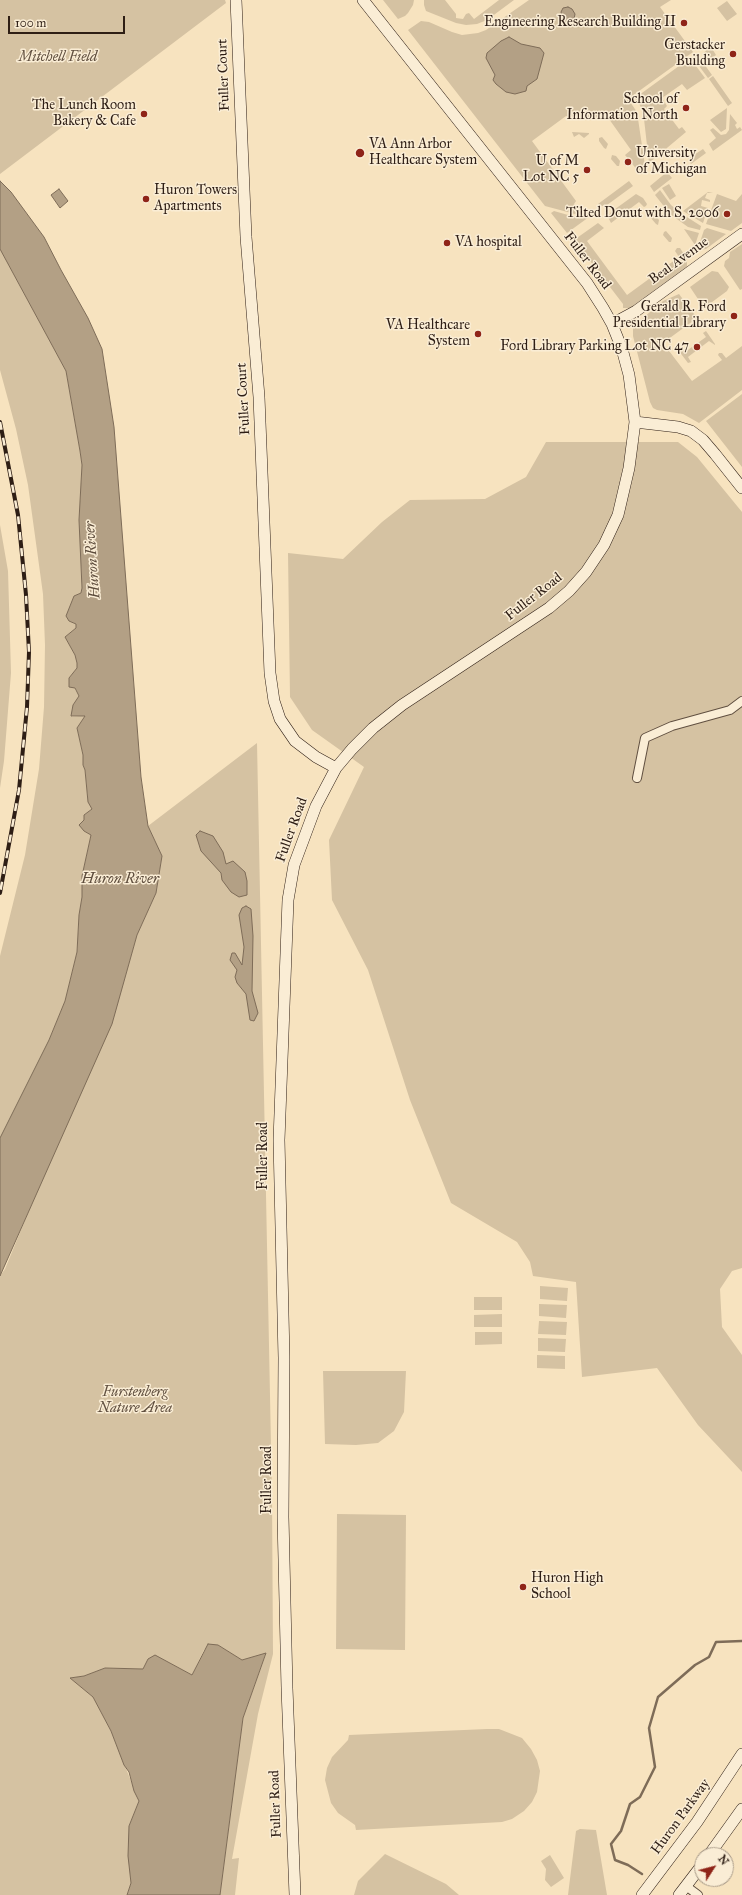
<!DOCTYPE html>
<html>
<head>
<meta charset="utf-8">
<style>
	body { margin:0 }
	#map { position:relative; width:742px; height:1895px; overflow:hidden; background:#f7e3bf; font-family:"IM FELL Great Primer",serif }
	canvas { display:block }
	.north { position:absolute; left:694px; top:1847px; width:40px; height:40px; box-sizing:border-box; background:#faedd5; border:1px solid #a89a88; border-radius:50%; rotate:54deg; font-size:11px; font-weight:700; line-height:16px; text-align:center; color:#2e1e15 }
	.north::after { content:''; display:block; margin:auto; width:14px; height:18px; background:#8f2418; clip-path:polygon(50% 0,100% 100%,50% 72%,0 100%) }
	.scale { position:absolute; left:8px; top:16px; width:117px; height:18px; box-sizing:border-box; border:2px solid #2e1e15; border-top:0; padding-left:5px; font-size:12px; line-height:14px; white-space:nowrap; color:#2e1e15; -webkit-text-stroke:3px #faedd5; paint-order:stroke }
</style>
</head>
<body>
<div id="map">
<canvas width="742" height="1895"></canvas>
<div class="north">N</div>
<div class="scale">100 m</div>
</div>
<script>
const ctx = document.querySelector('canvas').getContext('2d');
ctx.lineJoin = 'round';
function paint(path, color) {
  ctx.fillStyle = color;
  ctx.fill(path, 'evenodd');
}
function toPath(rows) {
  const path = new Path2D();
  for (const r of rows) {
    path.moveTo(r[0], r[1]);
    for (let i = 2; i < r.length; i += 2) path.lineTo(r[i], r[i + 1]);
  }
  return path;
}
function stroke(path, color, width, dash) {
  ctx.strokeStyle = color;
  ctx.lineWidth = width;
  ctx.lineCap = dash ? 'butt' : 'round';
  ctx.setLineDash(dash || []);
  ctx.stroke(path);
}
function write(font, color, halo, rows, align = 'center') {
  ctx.font = font + ' "IM FELL Great Primer",serif';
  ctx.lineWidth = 3;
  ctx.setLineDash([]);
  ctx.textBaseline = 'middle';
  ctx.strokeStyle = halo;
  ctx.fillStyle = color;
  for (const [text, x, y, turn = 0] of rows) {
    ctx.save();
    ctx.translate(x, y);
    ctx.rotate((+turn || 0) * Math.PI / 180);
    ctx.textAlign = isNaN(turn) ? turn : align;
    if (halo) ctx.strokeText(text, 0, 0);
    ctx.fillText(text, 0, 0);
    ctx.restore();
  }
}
paint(toPath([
	[0,0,225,0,226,3,0,174],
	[383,0,414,0,413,5,408,13,405,16,398,19],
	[424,0,445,0,456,14,456,18,463,19,466,14,469,13,474,19,499,0,514,0,487,20,477,24,466,25,456,23,426,11,424,5],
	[529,0,671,0,660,7,693,52,628,99,637,112,645,166,638,171,625,155,631,150,609,119,566,116,532,141,576,201,574,204,582,212,575,214,545,206,408,30,421,21,429,22,452,32,462,35,478,33,486,30],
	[727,1,737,14,727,21,717,8],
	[711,47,716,55,708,61,702,54],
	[697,54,712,75,708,78,693,58],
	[690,58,705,78,687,90,682,84,662,98,667,106,664,109,679,129,682,127,686,132,649,163,643,110,635,98],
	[713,76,732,103,728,106,709,79],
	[727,108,726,129,721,132,710,120],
	[730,114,737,123,735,125,737,129,740,127,742,130,713,151,709,144,716,138,710,130,713,128,721,135,726,134,729,130],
	[572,132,589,133,589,134,584,138,579,134,574,137],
	[602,137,608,144,606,149,604,148,599,141,599,138],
	[703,149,706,153,691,164,688,159],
	[612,155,616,156,620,161,619,166,617,166,611,159],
	[667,172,672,178,654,192,650,186],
	[629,181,633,186,607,205,602,206,598,204],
	[669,184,676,196,670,200,662,188],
	[660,190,671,205,679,212,701,226,700,230,688,227,670,214,655,195],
	[708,192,713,193,707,193,705,198,710,200,710,202,702,200,701,206,708,208,703,223,683,211],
	[636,194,643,198,647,204,646,206,644,207,639,202,611,223,608,217,611,212],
	[717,194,736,201,742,194,742,223,731,231,706,224],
	[590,210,592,213,589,217,567,233,551,213,554,211,575,217,581,216],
	[653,213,659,220,658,225,656,224,650,217,651,214],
	[598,223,604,228,587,241,627,295,679,257,675,251,677,248,680,248,687,259,687,267,630,308,623,308,623,304,574,240],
	[707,228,726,234,706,249,700,250,698,248,704,230],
	[684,229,699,233,695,245],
	[666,231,672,238,671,242,669,242,663,235,664,232],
	[742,244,742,289,740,290,724,266,725,261,729,258,730,252],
	[0,249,66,371,80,451,82,465,79,520,82,588,81,593,74,596,69,612,69,621,76,624,76,628,65,637,75,655,77,663,77,668,69,678,79,696,73,705,72,717,85,716,77,728,83,755,83,765,85,770,88,802,92,809,84,815,84,831,91,835,82,876,82,897,79,915,77,952,65,1001,49,1040,0,1138,0,956,25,855,39,769,44,707,45,645,43,594,28,485,16,429,0,370],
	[712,271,718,272,729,287,727,291,704,308,690,287],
	[679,294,697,318,663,343,692,381,722,360,718,355,719,353,722,353,726,358,742,346,742,390,699,423,683,414,657,410,653,408,650,402,633,336,633,328,637,323,663,301],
	[706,331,715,344,715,345,709,341,688,357,691,362,688,363,679,351,680,348,682,348,685,352,706,337,703,333],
	[742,394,742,467,706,421],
	[546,442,678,442,697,457,742,512,742,1268,732,1271,720,1289,722,1327,742,1355,742,1472,698,1425,657,1368,582,1377,576,1282,533,1276,530,1262,517,1242,451,1203,410,1100,368,970,332,900,329,840,364,767,312,730,290,697,288,553,343,559,382,522,410,500,485,499,526,477],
	[0,525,8,571,11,673,4,761,0,788],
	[257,743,272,1496,273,1654,258,1714,232,1859,239,1858,235,1895,220,1895,243,1718,266,1654,242,1660,218,1645,204,1650,192,1675,166,1661,148,1659,143,1669,105,1668,84,1676,70,1678,93,1697,111,1731,139,1801,129,1826,131,1883,127,1895,0,1895,0,1276,5,1269,125,977,137,935,156,893,162,856,148,826],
	[540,1286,568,1288,567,1301,540,1299],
	[474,1297,502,1297,502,1310,474,1310],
	[539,1304,567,1305,566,1318,539,1316],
	[502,1314,502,1327,474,1327,474,1315],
	[539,1321,567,1322,566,1335,538,1334],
	[475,1332,502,1332,502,1344,475,1345],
	[538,1338,566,1339,565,1352,538,1351],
	[537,1355,565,1356,565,1369,537,1368],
	[323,1371,406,1371,404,1412,394,1431,378,1443,356,1445,325,1444],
	[337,1514,406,1515,405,1650,336,1649],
	[487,1729,499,1729,522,1738,531,1749,537,1760,540,1771,537,1792,532,1802,524,1811,512,1819,502,1822,356,1830,355,1825,338,1813,331,1803,325,1780,327,1768,332,1757,348,1740,349,1735],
	[580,1829,596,1830,607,1895,568,1895,576,1831],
	[385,1854,446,1884,459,1895,354,1895,358,1881],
	[550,1855,564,1878,551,1887,545,1880,546,1869,541,1861]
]), '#d5c2a2');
const water = toPath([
	[568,7,572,9,575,14,574,19,566,24,563,21,561,12,563,8,568,7],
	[509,37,521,44,540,48,544,53,537,79,527,86,526,91,515,94,506,92,496,84,493,80,495,75,486,58,487,53,501,41,509,37],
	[0,181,11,192,44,237,61,270,88,318,102,349,114,427,141,777,148,826,162,856,156,893,137,935,112,1024,0,1276,0,1138,49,1040,65,1001,77,952,79,915,82,897,82,876,91,835,84,831,79,825,84,820,84,815,92,809,88,802,85,770,83,765,83,755,77,728,85,716,71,716,73,705,79,696,75,688,69,687,69,678,77,668,77,663,75,655,65,637,76,628,76,624,69,621,66,616,74,596,81,593,82,588,79,520,82,465,80,451,66,371,0,249,0,181],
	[59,189,68,201,60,208,51,195,59,189],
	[200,831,213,836,223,852,226,864,233,861,245,872,247,881,247,895,239,897,231,892,222,880,221,873,201,851,196,835,200,831],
	[246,906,251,909,253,936,252,991,258,1013,254,1021,250,1020,246,994,237,983,235,977,237,970,230,960,232,953,235,953,242,965,244,947,239,915,242,908,246,906],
	[208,1644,218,1645,242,1660,266,1653,243,1718,220,1895,127,1895,131,1883,128,1856,129,1826,139,1801,134,1791,129,1772,124,1765,111,1731,93,1697,70,1678,84,1676,105,1668,143,1669,148,1659,155,1655,192,1675,208,1644]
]);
paint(water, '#b3a085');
stroke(water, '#7e6c58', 1);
stroke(toPath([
	[642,1874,628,1865,615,1860,611,1844,621,1831,630,1804,640,1797,655,1767,649,1728,658,1697,695,1665,709,1657,716,1642,742,1641]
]), '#7e6c58', 2.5);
const street = toPath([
	[637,778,645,738,672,726,730,710,742,701],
	[686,1886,698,1895]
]);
const secondary = toPath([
	[236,0,246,237,259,397,270,673,274,701,280,719,295,741,316,757,336,768],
	[612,324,636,311,742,234],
	[635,422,678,427,691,431,703,440,715,454,742,488],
	[709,1855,742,1809],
	[295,1895,287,1688,283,1517,284,1358,279,1140,288,900,294,865,316,806,336,768,352,749,373,728,402,705,549,608,569,591,586,572,604,545,618,515,629,468,635,422,629,375,622,349,612,324,603,308,587,283,363,0],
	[642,1895,697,1822,742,1754],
	[679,1895,702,1865]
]);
stroke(street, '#604f40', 10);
stroke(secondary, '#2e1e15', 12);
stroke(street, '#faedd5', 8);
stroke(secondary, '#faedd5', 11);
const rail = toPath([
	[0,422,18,515,26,595,29,652,27,707,19,790,0,893]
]);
stroke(rail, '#2e1e15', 4);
stroke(rail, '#faedd5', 2.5, [8]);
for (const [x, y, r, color] of [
	[684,23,4,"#8f2418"],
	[733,54,4,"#8f2418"],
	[686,108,4,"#8f2418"],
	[144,114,4,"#8f2418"],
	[360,153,5,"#8f2418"],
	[628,162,4,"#8f2418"],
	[587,170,4,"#8f2418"],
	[146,199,4,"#8f2418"],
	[727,214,4,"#8f2418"],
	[447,243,4,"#8f2418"],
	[734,316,4,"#8f2418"],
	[478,334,4,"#8f2418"],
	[697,347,4,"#8f2418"],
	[523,1587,4,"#8f2418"]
]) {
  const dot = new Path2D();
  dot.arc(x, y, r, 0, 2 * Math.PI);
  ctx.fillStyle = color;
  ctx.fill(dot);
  stroke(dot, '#faedd5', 1.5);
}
write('14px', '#2e1e15', '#faedd5', [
	["Engineering Research Building II",676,23],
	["Gerstacker",725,46],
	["Building",725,62],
	["School of",678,100],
	["Information North",678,116],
	["The Lunch Room",136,106],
	["Bakery & Cafe",136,122],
	["VA Ann Arbor",369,145,"left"],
	["Healthcare System",369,161,"left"],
	["University",636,154,"left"],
	["of Michigan",636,170,"left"],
	["U of M",579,162],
	["Lot NC 5",579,178],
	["Huron Towers",154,191,"left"],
	["Apartments",154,207,"left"],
	["Tilted Donut with S, 2006",719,214],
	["VA hospital",455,243,"left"],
	["Gerald R. Ford",726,308],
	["Presidential Library",726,324],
	["VA Healthcare",470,326],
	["System",470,342],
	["Ford Library Parking Lot NC 47",689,347],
	["Huron High",531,1579,"left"],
	["School",531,1595,"left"]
], 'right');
write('italic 14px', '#604f3f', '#faedd5', [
	["Mitchell Field",58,58],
	["Furstenberg",135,1393],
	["Nature Area",135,1409]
]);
write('14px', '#2e1e15', '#faedd5', [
	["Fuller Court",224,75,-92],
	["Fuller Road",587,261,53],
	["Beal Avenue",679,261,-36],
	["Fuller Court",244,399,-93],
	["Fuller Road",534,597,-38],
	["Fuller Road",292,830,-70],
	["Fuller Road",264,1156,-90],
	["Fuller Road",268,1480,-90],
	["Fuller Road",276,1804,-92],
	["Huron Parkway",681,1817,-54]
]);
write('italic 15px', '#5d4c3c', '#faedd5', [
	["Huron River",93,560,-94],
	["Huron River",120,879]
]);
</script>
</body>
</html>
